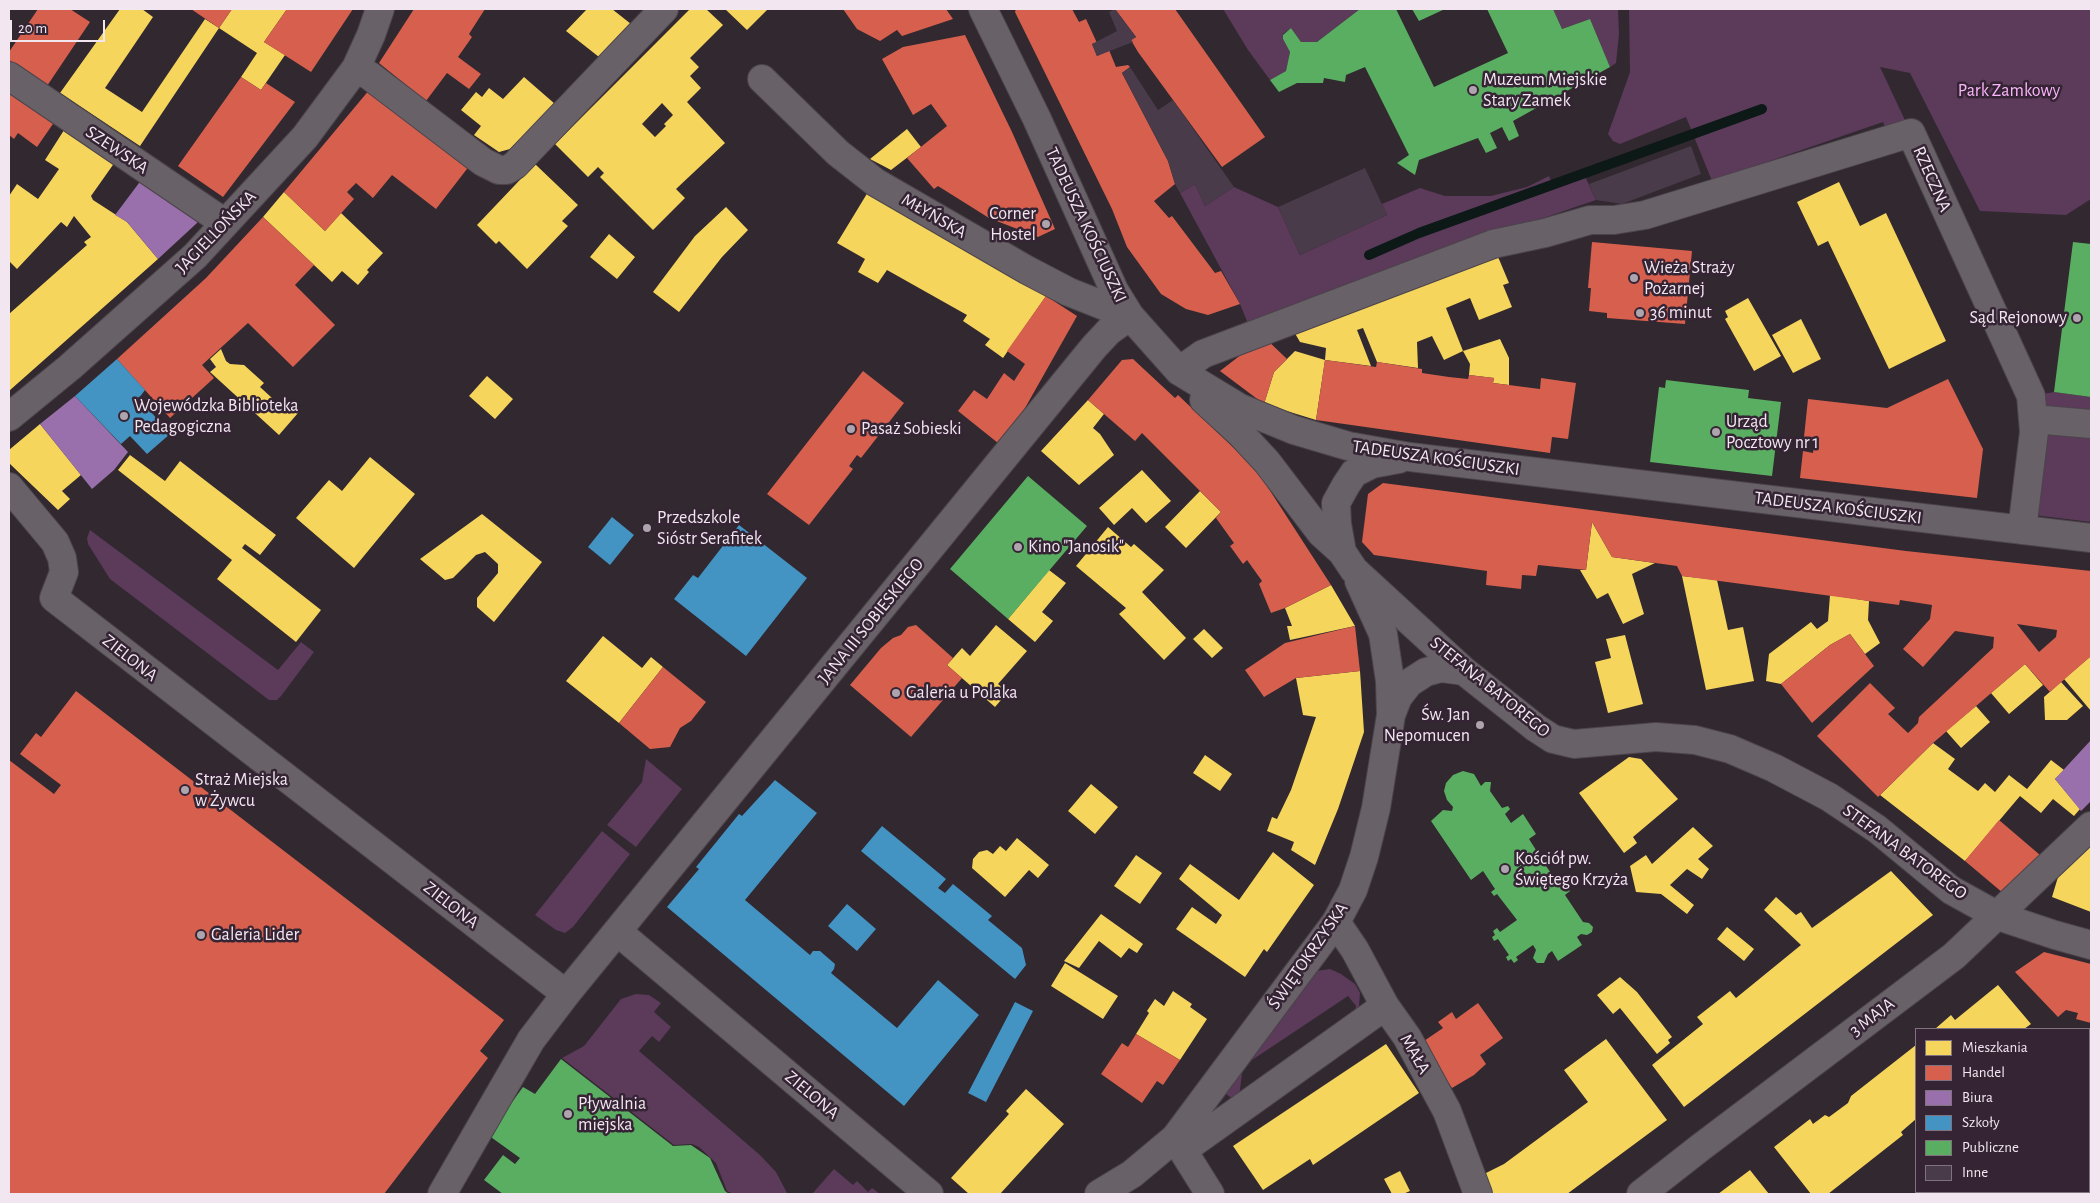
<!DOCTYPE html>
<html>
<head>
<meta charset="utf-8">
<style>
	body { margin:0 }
	#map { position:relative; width:2100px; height:1203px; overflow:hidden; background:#312830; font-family:"Alegreya Sans",sans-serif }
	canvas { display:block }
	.frame { position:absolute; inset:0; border:10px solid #f2e6f1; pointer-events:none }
	.legend { position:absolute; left:1915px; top:1028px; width:175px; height:165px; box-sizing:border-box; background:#352434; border:1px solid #817280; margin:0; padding:6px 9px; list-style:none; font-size:15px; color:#f2e6f1 }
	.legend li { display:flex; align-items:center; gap:10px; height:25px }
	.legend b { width:25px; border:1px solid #817280 }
	.scale { position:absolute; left:10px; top:20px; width:95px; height:22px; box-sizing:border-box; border:2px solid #f2e6f1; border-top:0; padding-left:6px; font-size:15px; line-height:18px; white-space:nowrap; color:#f2e6f1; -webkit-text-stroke:4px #352434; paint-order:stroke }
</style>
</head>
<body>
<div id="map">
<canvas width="2100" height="1203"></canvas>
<div class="frame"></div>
<ul class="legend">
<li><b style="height:14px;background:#f6d55c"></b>Mieszkania</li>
<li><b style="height:14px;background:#d6604d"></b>Handel</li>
<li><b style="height:14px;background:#9970ab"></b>Biura</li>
<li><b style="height:14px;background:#4393c3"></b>Szkoły</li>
<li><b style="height:14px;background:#5aae61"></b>Publiczne</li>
<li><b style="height:14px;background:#4a3b4a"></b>Inne</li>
</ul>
<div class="scale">20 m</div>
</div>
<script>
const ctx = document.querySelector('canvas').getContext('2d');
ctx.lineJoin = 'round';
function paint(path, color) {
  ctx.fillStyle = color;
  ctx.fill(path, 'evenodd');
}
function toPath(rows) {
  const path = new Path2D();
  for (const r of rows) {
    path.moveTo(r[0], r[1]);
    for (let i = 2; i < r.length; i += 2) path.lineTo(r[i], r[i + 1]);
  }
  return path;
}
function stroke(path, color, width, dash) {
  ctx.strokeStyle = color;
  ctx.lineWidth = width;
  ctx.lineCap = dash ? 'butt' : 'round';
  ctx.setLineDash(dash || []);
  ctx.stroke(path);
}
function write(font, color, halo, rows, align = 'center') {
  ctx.font = font + ' "Alegreya Sans",sans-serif';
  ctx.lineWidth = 5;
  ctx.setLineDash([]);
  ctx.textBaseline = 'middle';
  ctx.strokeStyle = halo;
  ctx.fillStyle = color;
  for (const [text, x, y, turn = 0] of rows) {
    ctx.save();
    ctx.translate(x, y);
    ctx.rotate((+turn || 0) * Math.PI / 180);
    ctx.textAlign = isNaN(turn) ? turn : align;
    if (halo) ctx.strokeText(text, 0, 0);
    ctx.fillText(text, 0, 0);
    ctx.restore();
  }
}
paint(toPath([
	[1223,9,1360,9,1317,42,1301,42,1291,28,1283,34,1283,39,1290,52,1286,71,1270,80,1248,50],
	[1553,9,1618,9,1619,34,1616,63,1610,67,1590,19,1562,29],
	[1629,9,2091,9,2091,199,2066,215,1980,211,1910,73,1880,67,1911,133,1890,139,1883,122,1712,181,1686,117,1620,144,1613,141,1608,134,1630,72],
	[1584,174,1596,200,1552,215,1249,326,1240,304,1180,193,1195,184,1205,206,1234,187,1278,207,1300,255,1387,215,1382,204,1420,188,1445,196,1491,196,1527,187,1549,176,1553,186],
	[2054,392,2091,397,2091,424,2033,419,2031,396],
	[2091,426,2091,522,2025,514,2036,432],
	[90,530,278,670,301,642,314,652,281,696,277,700,269,700,110,579,88,544,87,538],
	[646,759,682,789,636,847,607,825,642,782],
	[602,831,630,854,573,927,565,933,556,930,535,915],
	[1330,969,1341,974,1355,984,1360,993,1359,1006,1353,1019,1356,1006,1348,996,1243,1066,1239,1097,1230,1097,1226,1094,1225,1088,1316,971],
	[636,994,649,995,661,1003,654,1012,671,1027,659,1042,652,1036,639,1051,760,1155,776,1172,787,1193,785,1194,733,1194,727,1191,716,1163,699,1147,692,1144,674,1145,562,1058,584,1046,621,999],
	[834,1169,853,1185,857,1181,868,1192,872,1188,880,1194,812,1194]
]), '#5b3a5a');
paint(toPath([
	[120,9,142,9,153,17,105,88,142,112,205,19,219,28,140,146,60,93],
	[232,9,287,9,264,42,285,55,261,90,241,77,257,53,219,28],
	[587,9,612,9,631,24,599,57,566,31],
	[690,9,706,9,723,25,690,58,699,67,690,76,701,88,687,102,725,143,676,189,685,198,653,230,600,177,604,173,598,167,588,177,555,144],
	[662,103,673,115,664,124,666,126,655,137,642,124],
	[725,9,768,9,747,30],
	[524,77,555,104,510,149,499,152,474,135,481,126,461,110,476,92,482,97,489,88,503,99],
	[66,127,115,162,91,196,93,200,127,222,158,259,9,391,9,314,87,245,84,242,91,237,74,216,67,227,61,222,17,269,9,261,9,196,17,184,38,199,59,169,45,160],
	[907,129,921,147,891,170,870,159],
	[535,164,578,205,562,221,568,226,527,269,499,241,496,244,477,225],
	[1839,182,1860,226,1886,213,1946,341,1889,369,1828,241,1818,246,1797,202],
	[284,192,325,231,341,213,383,253,367,270,369,272,358,285,342,271,332,282,263,217],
	[868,192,1001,268,1046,296,1003,358,985,345,990,339,963,321,967,315,887,270,878,283,858,272,865,259,837,243],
	[726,207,748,230,722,257,679,312,653,292,695,236],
	[609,234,635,257,617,279,590,257],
	[1496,252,1509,283,1503,285,1512,307,1479,320,1470,298,1446,308,1463,351,1444,360,1432,336,1417,342,1418,368,1377,362,1363,328,1357,330,1371,366,1325,360,1326,348,1300,342,1293,330],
	[1748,298,1781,356,1754,371,1725,319,1728,317,1725,311],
	[1801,319,1821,359,1793,373,1772,335],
	[1500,339,1509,358,1509,385,1493,383,1494,378,1469,375,1470,364,1463,351],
	[221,349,226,361,230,364,244,365,264,383,260,387,283,408,287,403,298,413,279,435,210,372,216,367,210,359],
	[1295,351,1325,360,1316,420,1264,404,1274,372],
	[487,376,513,399,495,419,469,396],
	[1088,400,1104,414,1093,428,1100,434,1114,455,1079,485,1041,451],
	[40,424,81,475,62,491,70,499,58,510,9,463,9,450],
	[130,455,165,481,180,461,276,535,260,555,245,544,242,548,321,610,296,642,217,579,232,560,118,470],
	[370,457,415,494,354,568,296,518,329,480,342,491],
	[1142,470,1171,501,1146,523,1132,508,1114,525,1099,508],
	[1200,491,1221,512,1186,548,1165,527],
	[482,514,542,562,494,622,477,607,477,598,498,573,498,564,485,552,476,555,453,578,445,580,420,559],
	[1592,522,1612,557,1655,563,1632,574,1644,614,1623,624,1608,593,1597,599,1580,570,1586,570],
	[1108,527,1131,547,1134,544,1164,570,1142,592,1186,638,1164,660,1119,614,1126,608,1076,566],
	[1049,570,1066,583,1042,612,1053,621,1035,642,1008,619],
	[1682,576,1717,580,1728,630,1743,627,1754,681,1706,690],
	[1331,585,1355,626,1290,640,1287,626,1292,626,1285,608],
	[1830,595,1869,601,1868,620,1880,643,1865,654,1850,634,1830,645,1781,684,1766,681,1769,654,1811,622,1817,629,1828,621],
	[996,625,1027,651,998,684,1008,692,995,707,947,665,962,648,970,656],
	[1204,629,1223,648,1212,658,1193,639],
	[1625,635,1643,704,1608,713,1595,662,1611,658,1606,639],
	[603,636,642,668,651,657,663,667,619,723,566,681],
	[2091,656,2091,711,2064,679],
	[2025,664,2043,685,2009,714,1991,693],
	[1360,671,1364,732,1338,809,1315,865,1291,850,1294,842,1267,831,1272,817,1277,819,1291,790,1316,717,1303,715,1296,678],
	[2061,682,2083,706,2067,720,2045,720,2044,697],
	[1976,706,1990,722,1961,748,1946,731],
	[1933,743,1955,759,1948,769,1978,791,1985,783,1995,792,2009,775,2027,789,2051,760,2064,770,2055,779,2080,809,2074,816,2053,799,2041,813,2020,796,1965,861,1880,795],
	[1205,755,1232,774,1220,791,1193,773],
	[1629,757,1641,759,1678,799,1633,837,1637,843,1624,853,1579,793],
	[1091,784,1118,807,1095,834,1068,811],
	[1693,827,1713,846,1698,859,1709,869,1702,879,1687,869,1670,885,1694,905,1687,914,1661,894,1636,892,1630,866,1646,855,1652,864],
	[1017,838,1049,865,1038,878,1029,870,1005,897,972,868,973,859,979,852,987,850,993,854,1000,846,1006,851],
	[2090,847,2091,848,2091,912,2052,897,2058,877],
	[1273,852,1314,885,1267,952,1264,949,1245,977,1176,929,1192,907,1216,924,1222,915,1179,879,1190,864,1239,900],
	[1136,855,1162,873,1140,904,1114,886],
	[1891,871,1933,915,1684,1107,1652,1065,1703,1024,1697,1017,1730,991,1736,998,1801,945,1764,910,1776,897,1796,915,1801,912,1812,928],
	[1101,914,1143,944,1137,953,1129,948,1121,958,1099,941,1079,968,1064,961],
	[1727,927,1754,949,1744,961,1717,939],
	[1065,963,1118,996,1103,1019,1051,986],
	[1620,977,1637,992,1672,1037,1668,1040,1670,1043,1657,1054,1620,1008,1613,1014,1597,995],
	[1998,985,2031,1024,2024,1029,1935,1029,1951,1015,1955,1020],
	[1173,991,1192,1004,1190,1007,1207,1019,1180,1060,1136,1034,1149,1013,1147,1011,1155,999,1164,1006],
	[1606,1039,1667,1120,1567,1194,1490,1194,1482,1175,1504,1164,1588,1102,1564,1070],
	[1386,1044,1419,1093,1313,1165,1310,1159,1263,1190,1233,1146],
	[1916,1045,1916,1119,1901,1132,1903,1135,1828,1194,1811,1194,1774,1147,1810,1119,1813,1124,1825,1115,1829,1117,1848,1103,1851,1096],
	[1026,1089,1064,1124,1000,1194,969,1194,951,1178,1009,1114,1006,1111],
	[1750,1170,1769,1194,1718,1194],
	[1400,1171,1410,1191,1403,1194,1392,1194,1384,1179],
	[1954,1192,1987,1192,1984,1194,1956,1194]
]), '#f6d55c');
paint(toPath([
	[38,9,70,9,90,22,47,86,9,60,9,52],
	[191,9,232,9,219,28],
	[287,9,353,9,311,72,264,42],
	[414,9,485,9,469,34,472,37,458,57,481,74,469,89,447,73,426,101,379,63],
	[843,9,946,9,953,19,902,36,897,30,880,41,857,29],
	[1016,9,1072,9,1079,22,1086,19,1097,43,1092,44,1097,56,1109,50,1116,67,1128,65,1130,67,1122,73,1168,161,1175,184,1154,201,1169,218,1172,216,1215,273,1221,271,1240,304,1208,315,1186,309,1161,294,1127,247,1112,209,1015,12],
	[1115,9,1175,9,1265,137,1222,167,1138,52,1131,40,1136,37],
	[965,35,1012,132,1055,229,1038,237,989,218,938,186,934,189,907,158,947,126,931,104,913,115,882,59,903,47],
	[241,77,261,90,266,83,295,102,223,197,178,166],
	[370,89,470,165,436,209,392,175,373,198,356,183,347,192,354,199,325,231,284,192],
	[9,90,55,121,37,147,18,133,14,139,9,135],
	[263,217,314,265,295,285,335,325,293,367,248,323,202,365,214,378,170,418,117,359,206,278],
	[1592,242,1692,251,1685,324,1607,318,1607,313,1589,311,1591,288,1588,288],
	[1046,296,1077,316,1003,447,958,411,974,390,987,399,1004,373,1014,381,1025,364,1007,351],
	[1264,337,1287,359,1274,372,1264,404,1220,371],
	[1133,359,1175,398,1178,395,1256,469,1331,585,1285,608,1271,613,1259,584,1262,581,1247,560,1243,564,1230,546,1234,543,1216,518,1221,512,1142,433,1135,441,1088,400,1122,360],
	[1325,360,1376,367,1377,362,1422,369,1422,373,1449,377,1468,379,1469,375,1494,378,1493,383,1540,389,1541,378,1576,383,1568,439,1552,437,1550,453,1316,420],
	[863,371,904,403,861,458,857,455,849,466,853,469,809,525,767,494],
	[1948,379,1983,449,1977,498,1800,478,1803,451,1813,453,1815,438,1804,437,1808,399,1887,408],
	[1383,483,1906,551,2091,571,2091,656,2050,692,2025,664,1933,743,1878,797,1817,736,1870,683,1895,708,1888,714,1908,733,1918,723,1919,717,1993,648,1994,637,1955,631,1923,667,1903,649,1930,619,1932,605,1900,600,1899,605,1682,576,1677,566,1612,557,1592,522,1586,570,1538,565,1536,576,1522,575,1521,589,1486,585,1487,571,1374,555,1362,542,1368,494],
	[2017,624,2057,630,2056,637,2039,652],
	[916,625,953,658,947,665,962,678,911,737,850,685,881,648,893,638,901,635,908,627],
	[1355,626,1360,671,1296,678,1264,697,1245,670,1285,643],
	[1850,634,1874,666,1812,723,1781,684,1830,645],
	[663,667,706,702,691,721,680,728,670,747,650,749,619,723],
	[76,691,504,1020,480,1051,488,1058,384,1194,9,1194,9,760,54,794,61,785,20,754,36,733,41,737],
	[1999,820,2040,855,2003,893,1965,861],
	[2044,952,2091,964,2091,1023,2076,1019,2078,1013,2066,1010,2058,1017,2015,972],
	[1478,1003,1503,1038,1480,1055,1486,1064,1474,1075,1452,1088,1421,1043,1443,1028,1438,1022,1452,1012,1456,1019],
	[1136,1034,1180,1060,1163,1085,1157,1081,1142,1103,1101,1074,1122,1043,1128,1047]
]), '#d6604d');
paint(toPath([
	[142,179,198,219,197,223,158,259,127,222,115,215],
	[75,396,128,452,114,470,92,489,40,424],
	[2091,740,2091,801,2081,811,2055,779]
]), '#9970ab');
paint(toPath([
	[117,359,145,390,139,398,170,434,147,454,130,436,121,444,75,396],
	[612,517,634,535,610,565,588,547],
	[739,525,807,578,746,656,674,599,693,575,698,578],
	[775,780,817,813,745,900,810,955,813,951,820,951,835,964,834,969,831,973,897,1028,938,980,979,1015,904,1106,667,907,699,869,696,867,739,814,742,816],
	[882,826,946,879,938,888,945,893,953,884,992,916,988,920,1022,948,1026,965,1015,979,861,851],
	[847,904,876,929,857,951,828,926],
	[1015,1002,1033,1011,986,1102,968,1093]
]), '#4393c3');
paint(toPath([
	[1360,9,1396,9,1434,87,1508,53,1487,9,1553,9,1562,29,1590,19,1610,67,1513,121,1519,136,1509,141,1502,127,1490,133,1497,148,1486,153,1478,138,1419,160,1415,175,1397,163,1409,155,1365,67,1346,75,1345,82,1324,78,1323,83,1297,83,1279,92,1270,80,1286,71,1290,52,1283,39,1283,35,1291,28,1301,42,1317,42],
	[1412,9,1445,9,1419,21],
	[2073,242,2091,244,2091,397,2054,392],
	[1666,380,1749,390,1748,398,1781,402,1772,476,1650,462,1659,387,1665,388],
	[1028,476,1087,526,1008,619,950,569],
	[1463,771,1474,774,1481,786,1485,782,1491,782,1490,791,1502,808,1508,806,1510,809,1505,814,1511,823,1523,814,1536,834,1529,839,1543,861,1547,858,1551,862,1546,866,1562,889,1566,886,1570,891,1565,895,1583,922,1589,923,1593,927,1592,932,1587,935,1581,934,1577,937,1582,945,1558,961,1552,951,1548,954,1544,963,1537,963,1533,958,1536,950,1533,945,1516,957,1518,960,1514,963,1511,959,1508,961,1506,957,1509,955,1498,939,1494,941,1492,937,1495,935,1493,931,1497,928,1500,932,1517,920,1497,894,1494,896,1491,892,1495,889,1483,871,1471,880,1431,821,1443,810,1452,811,1453,807,1447,800,1444,791,1446,783,1453,775],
	[561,1059,673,1146,691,1145,710,1158,725,1191,729,1194,503,1194,484,1180,503,1155,515,1164,520,1158,488,1135,523,1087,535,1094]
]), '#5aae61');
stroke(toPath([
	[1369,255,1419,233,1762,109]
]), '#0c1916', 10);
paint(toPath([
	[1115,9,1136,37,1131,40,1133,42,1097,56,1092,44,1117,31,1109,12],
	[1130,67,1158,110,1173,100,1234,187,1205,206,1195,184,1180,193,1175,184,1168,161,1122,73],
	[1691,146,1701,174,1622,204,1596,200,1589,184],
	[1365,168,1387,215,1300,255,1278,207]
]), '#4a3b4a');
const minor = toPath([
	[983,9,1037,119,1114,290,1130,316,1179,371,1240,408,1294,430,1348,446,1410,457,2091,538],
	[356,68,370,76,483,162,499,170,507,170,515,165,664,9],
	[9,76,225,223],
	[762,79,838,153,875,182,1027,270,1069,292,1130,316],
	[1179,371,1203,354,1493,244,1545,233,1590,220,1614,220,1645,215,1911,133,2031,396,2034,432,2022,530],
	[1204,400,1241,434,1267,462,1321,533,1342,552,1354,570,1464,671,1536,728,1553,739,1574,744,1656,737,1695,740,1730,749,1774,768,1829,797,1877,829,1951,890,1998,916,2055,935,2091,945],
	[9,417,70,367,195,256,305,137,356,68,371,35,380,9],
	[2033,419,2091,424],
	[9,487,55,542,62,558,64,572,54,598,566,994,1094,347,1109,331,1130,316],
	[1342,552,1337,524,1336,503,1346,485,1354,473,1372,464,1399,459],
	[1391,715,1398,697,1409,683,1426,672,1441,668,1464,671],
	[1336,922,1355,950,1385,1006,1407,1037,1447,1111,1478,1194],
	[618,932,929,1194],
	[1175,1138,1210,1194],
	[1183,1150,1385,1006],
	[442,1194,531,1040,566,994],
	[1099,1194,1132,1174,1175,1138,1336,922,1353,890,1364,857,1376,808,1391,715,1390,681,1383,634,1359,581],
	[1641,1194,1701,1147,1954,956,2091,826],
	[2023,1194,2027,1192]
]);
stroke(minor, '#4c444b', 30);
stroke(minor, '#696168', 28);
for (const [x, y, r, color] of [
	[1473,90,5,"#aea4ad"],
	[1046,224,5,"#aea4ad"],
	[1634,278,5,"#aea4ad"],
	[1640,313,5,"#aea4ad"],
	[2077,318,5,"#aea4ad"],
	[124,416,5,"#aea4ad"],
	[851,429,5,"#aea4ad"],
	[1716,432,5,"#aea4ad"],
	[647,528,5,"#aea4ad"],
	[1018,547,5,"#aea4ad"],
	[896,693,5,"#aea4ad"],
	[1480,725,5,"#aea4ad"],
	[185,790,5,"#aea4ad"],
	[1505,869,5,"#aea4ad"],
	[201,935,5,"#aea4ad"],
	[568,1114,5,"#aea4ad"]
]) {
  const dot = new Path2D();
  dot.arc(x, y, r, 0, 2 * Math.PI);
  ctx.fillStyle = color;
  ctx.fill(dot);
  stroke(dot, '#352434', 2);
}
write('18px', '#f2e6f1', '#352434', [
	["Muzeum Miejskie",1483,80],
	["Stary Zamek",1483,101],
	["Corner",1036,214,"right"],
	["Hostel",1036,235,"right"],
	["Wieża Straży",1644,268],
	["Pożarnej",1644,289],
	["36 minut",1650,313],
	["Sąd Rejonowy",2067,318,"right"],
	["Wojewódzka Biblioteka",134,406],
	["Pedagogiczna",134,427],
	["Urząd",1726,422],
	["Pocztowy nr 1",1726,443],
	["Pasaż Sobieski",861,429],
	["Przedszkole",657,518],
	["Sióstr Serafitek",657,539],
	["Kino \"Janosik\"",1028,547],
	["Galeria u Polaka",906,693],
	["Św. Jan",1470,715,"right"],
	["Nepomucen",1470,736,"right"],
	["Straż Miejska",195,780],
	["w Żywcu",195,801],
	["Kościół pw.",1515,859],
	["Świętego Krzyża",1515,880],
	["Galeria Lider",211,935],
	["Pływalnia",578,1104],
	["miejska",578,1125]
], 'left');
write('18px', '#fbb5fa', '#352434', [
	["Park Zamkowy",2009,91]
]);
write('18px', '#f2e6f1', '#352434', [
	["SZEWSKA",117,150,34],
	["RZECZNA",1932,179,66],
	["MŁYŃSKA",934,216,30],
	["TADEUSZA KOŚCIUSZKI",1086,225,65],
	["JAGIELLOŃSKA",216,232,-46],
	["TADEUSZA KOŚCIUSZKI",1436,458,8],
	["TADEUSZA KOŚCIUSZKI",1838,508,7],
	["JANA III SOBIESKIEGO",871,621,-51],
	["ZIELONA",130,658,38],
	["STEFANA BATOREGO",1490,687,39],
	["STEFANA BATOREGO",1905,852,36],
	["ZIELONA",451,905,38],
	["ŚWIĘTOKRZYSKA",1308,956,-55],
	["3 MAJA",1872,1017,-37],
	["MAŁA",1415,1054,60],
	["ZIELONA",812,1095,40]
]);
</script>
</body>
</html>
